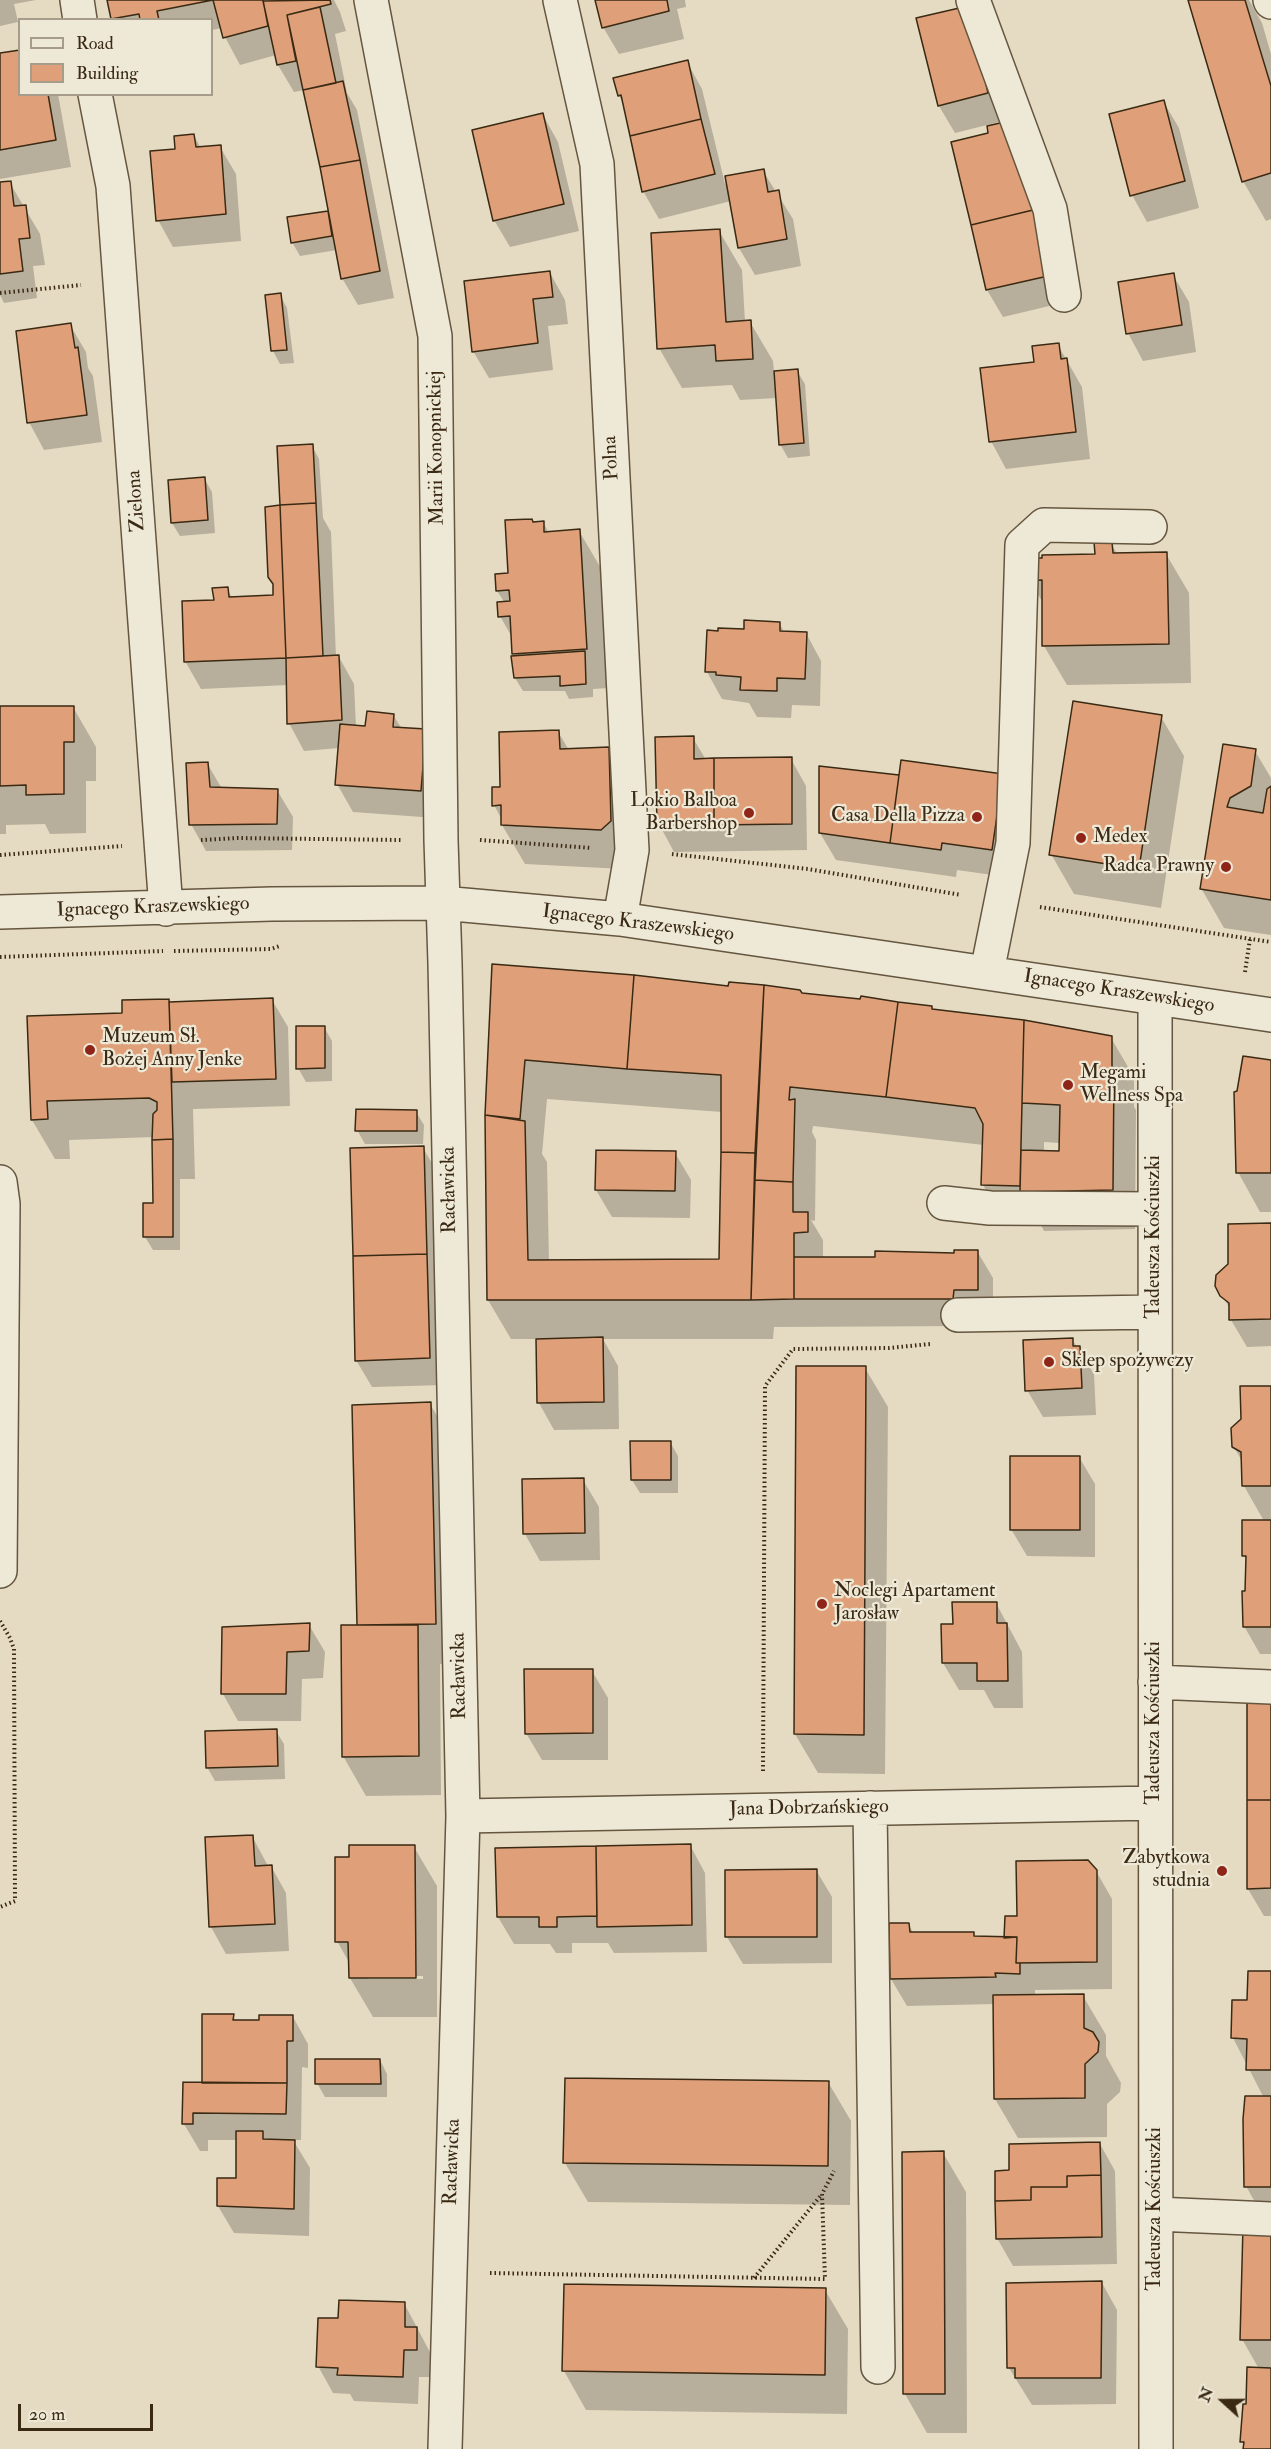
<!DOCTYPE html>
<html>
<head>
<meta charset="utf-8">
<style>
	body { margin:0 }
	#map { position:relative; width:1271px; height:2449px; overflow:hidden; background:#e5dbc2; font-family:"IM FELL Double Pica",serif }
	canvas { display:block }
	.legend { position:absolute; left:18px; top:18px; width:195px; height:78px; box-sizing:border-box; background:#eee8d7; border:2px solid #a69c89; margin:0; padding:8px 10px; list-style:none; font-size:18px; color:#3a2913 }
	.legend li { display:flex; align-items:center; gap:12px; height:30px }
	.legend b { width:30px; border:2px solid #a69c89 }
	.north { position:absolute; left:1193px; top:2371px; width:60px; height:60px; -webkit-text-stroke:4px #eee8d7; paint-order:stroke; rotate:291deg; font-size:16px; font-weight:700; line-height:24px; text-align:center; color:#3a2913 }
	.north::after { content:''; display:block; margin:auto; width:21px; height:27px; background:#3a2913; clip-path:polygon(50% 0,100% 100%,50% 72%,0 100%) }
	.scale { position:absolute; left:18px; top:2404px; width:135px; height:27px; box-sizing:border-box; border:3px solid #3a2913; border-top:0; padding-left:8px; font-size:18px; line-height:21px; white-space:nowrap; color:#3a2913; -webkit-text-stroke:4px #eee8d7; paint-order:stroke }
</style>
</head>
<body>
<div id="map">
<canvas width="1271" height="2449"></canvas>
<ul class="legend">
<li><b style="height:8px;background:#eee8d7"></b>Road</li>
<li><b style="height:16px;background:#dfa079"></b>Building</li>
</ul>
<div class="north">N</div>
<div class="scale">20 m</div>
</div>
<script>
const ctx = document.querySelector('canvas').getContext('2d');
ctx.lineJoin = 'round';
function paint(path, color) {
  ctx.fillStyle = color;
  ctx.fill(path, 'evenodd');
}
function toPath(rows) {
  const path = new Path2D();
  for (const r of rows) {
    path.moveTo(r[0], r[1]);
    for (let i = 2; i < r.length; i += 2) path.lineTo(r[i], r[i + 1]);
  }
  return path;
}
function stroke(path, color, width, dash) {
  ctx.strokeStyle = color;
  ctx.lineWidth = width;
  ctx.lineCap = dash ? 'butt' : 'round';
  ctx.setLineDash(dash || []);
  ctx.stroke(path);
}
function write(font, color, halo, rows, align = 'center') {
  ctx.font = font + ' "IM FELL Double Pica",serif';
  ctx.lineWidth = 4.5;
  ctx.setLineDash([]);
  ctx.textBaseline = 'middle';
  ctx.strokeStyle = halo;
  ctx.fillStyle = color;
  for (const [text, x, y, turn = 0] of rows) {
    ctx.save();
    ctx.translate(x, y);
    ctx.rotate((+turn || 0) * Math.PI / 180);
    ctx.textAlign = isNaN(turn) ? turn : align;
    if (halo) ctx.strokeText(text, 0, 0);
    ctx.fillText(text, 0, 0);
    ctx.restore();
  }
}
paint(toPath([
	[0,0,36,0,14,4,18,22,0,26],
	[109,0,334,0,340,12,346,31,335,34,347,93,357,110,394,298,358,305,342,278,337,250,300,256,292,242,289,219,330,212,304,90,294,92,278,65,276,55,240,65,225,37,222,28,212,30,212,20,113,20],
	[596,0,685,0,686,7,677,9,684,39,619,54,603,27],
	[1189,0,1249,0,1262,23,1271,54,1271,219,1266,221,1243,181],
	[967,7,1003,121,955,133,939,106],
	[0,54,20,94,58,94,71,167,0,179],
	[687,62,702,89,725,184,763,171,793,219,801,266,755,275,739,248,731,201,659,219,643,191,625,106,619,96],
	[1163,101,1179,128,1199,208,1147,222,1132,195],
	[543,115,558,142,579,231,510,247,494,220],
	[1012,122,1062,303,1003,317,987,290,953,143,990,134],
	[194,136,201,148,220,147,236,174,241,241,173,247,158,220,177,150],
	[10,183,40,234,45,265,33,266,37,298,4,303,0,295,0,184],
	[719,231,742,270,745,322,750,322,773,361,774,372,797,371,805,384,810,456,788,458,780,444,777,398,740,400,732,385,682,388,659,348],
	[550,273,565,300,568,324,548,326,553,370,489,378,473,351],
	[1173,275,1189,302,1196,352,1143,361,1128,333],
	[280,295,287,308,294,363,280,364,273,351],
	[70,325,86,352,88,368,93,376,102,442,44,450,29,422],
	[1058,345,1082,387,1090,459,1006,469,991,441,1036,363],
	[312,446,319,459,323,518,331,532,336,657,339,657,354,684,356,727,367,727,393,715,402,729,441,758,436,818,353,812,337,784,339,748,304,751,289,723,288,685,201,689,185,661,215,601,227,589,233,599,275,597,283,507],
	[204,478,212,492,215,533,180,536,172,523],
	[543,522,549,533,579,531,602,570,609,688,593,689,593,697,569,699,565,691,523,691,515,678,516,658,513,639,500,616,505,603,497,591],
	[1111,544,1118,555,1166,554,1189,593,1191,683,1067,685,1044,646,1044,605,1030,580,1096,555],
	[779,623,785,633,806,633,821,661,820,706,792,705,791,718,757,717,749,703,722,699,707,672,745,630],
	[0,707,73,707,96,747,96,781,86,781,86,833,50,834,45,824,6,825,6,834,0,834],
	[1161,717,1184,756,1161,908,1074,894,1051,854],
	[558,732,569,750,608,748,631,788,624,869,525,864,502,825,502,820,494,805],
	[693,738,706,760,791,759,806,786,807,850,674,852,659,824],
	[1224,746,1255,751,1271,778,1271,935,1224,928,1201,888],
	[207,763,222,789,277,790,293,817,292,850,206,851,191,824],
	[820,767,900,777,1002,775,1007,877,957,870,956,877,836,860,820,833],
	[493,966,729,987,730,984,799,992,802,994,1024,1021,1111,1038,1134,1077,1134,1107,1136,1110,1135,1229,1044,1231,1041,1225,1006,1224,983,1185,984,1145,813,1126,812,1132,816,1140,815,1221,811,1220,823,1240,823,1258,876,1258,956,1255,977,1251,993,1278,993,1316,968,1326,774,1327,773,1339,603,1339,618,1366,619,1429,554,1430,539,1403,538,1339,511,1339,488,1300,487,1115],
	[547,1099,722,1112,720,1261,549,1262,547,1162,542,1154],
	[1044,1142,1060,1143,1060,1153,1044,1152],
	[168,1000,170,1003,272,1000,288,1027,290,1106,193,1109,195,1179,180,1179,180,1250,153,1250,145,1237,155,1204,154,1137,69,1140,70,1159,55,1159,32,1120,29,1017,124,1014],
	[324,1027,332,1041,332,1081,306,1082,298,1068],
	[1271,1062,1271,1212,1260,1212,1238,1172],
	[416,1112,424,1125,423,1144,365,1144,357,1130],
	[423,1148,439,1175,445,1385,372,1387,356,1360],
	[675,1153,691,1180,690,1218,612,1217,596,1190],
	[1271,1224,1271,1346,1247,1347,1231,1320,1231,1311,1217,1286],
	[1072,1339,1094,1374,1096,1415,1043,1417,1027,1390],
	[865,1368,888,1407,885,1774,818,1773,795,1734],
	[1271,1387,1271,1654,1260,1654,1244,1626,1247,1561,1244,1556,1264,1521,1244,1486,1243,1463,1234,1447],
	[430,1404,453,1443,458,1663,440,1664,441,1795,366,1796,343,1756,359,1627,353,1406],
	[670,1442,678,1456,678,1493,640,1493,632,1480],
	[1079,1457,1095,1484,1095,1557,1027,1556,1011,1529],
	[583,1480,599,1507,600,1560,540,1561,525,1534],
	[996,1603,1022,1652,1023,1708,994,1708,984,1690,959,1690,943,1663,954,1626],
	[309,1625,325,1652,323,1678,302,1679,301,1721,238,1721,223,1694],
	[592,1671,608,1698,608,1760,542,1760,526,1733],
	[1271,1703,1271,1916,1264,1916,1248,1889],
	[276,1731,284,1744,285,1779,215,1781,207,1767],
	[252,1836,268,1866,271,1866,286,1893,289,1951,226,1954,211,1927],
	[690,1845,705,1873,707,1952,614,1953,608,1943,572,1943,572,1953,556,1953,550,1944,514,1944,498,1917],
	[414,1847,437,1886,437,2017,373,2017,350,1978,350,1964,337,1941,350,1858],
	[368,1976,423,1976,423,1979,368,1979],
	[816,1870,832,1897,832,1963,743,1964,727,1937],
	[1096,1871,1112,1899,1112,1989,1035,1990,1035,1996,1083,1996,1106,2035,1106,2056,1121,2083,1120,2092,1107,2104,1107,2137,1018,2138,995,2099,994,2004,907,2006,891,1979,908,1924,914,1934,973,1933,975,1938,1006,1938,1018,1918],
	[1271,1973,1271,2213,1261,2213,1246,2186,1264,2098,1233,2038,1249,2002],
	[233,2016,236,2021,260,2021,293,2017,308,2044,308,2068,302,2067,301,2140,293,2140,310,2168,309,2236,234,2233,218,2206,237,2179,238,2140,208,2140,208,2151,200,2151,184,2124],
	[380,2060,387,2074,387,2097,325,2097,317,2083],
	[828,2082,851,2121,850,2205,588,2202,565,2163],
	[1100,2144,1115,2171,1117,2264,1013,2266,997,2238,1011,2172],
	[904,2153,943,2153,966,2192,967,2433,927,2433,905,2394],
	[1271,2228,1271,2449,1245,2449,1242,2441,1247,2406,1259,2369,1242,2339],
	[1102,2283,1117,2310,1116,2404,1032,2405,1009,2368],
	[825,2290,848,2329,847,2414,586,2410,564,2371],
	[404,2303,432,2356,431,2377,419,2377,418,2404,354,2401,350,2394,333,2393,318,2366,339,2320]
]), '#0003');
const building = toPath([
	[107,0,213,0,157,11,159,20,140,20,139,14,111,19,107,0],
	[213,0,263,0,268,26,223,38,213,0],
	[330,0,331,4,287,15,296,61,277,65,263,1,330,0],
	[595,0,667,0,669,11,602,28,595,0],
	[1188,0,1245,0,1271,86,1271,173,1242,182,1188,0],
	[968,6,988,93,938,106,916,18,968,6],
	[320,7,336,83,303,90,287,15,320,7],
	[20,50,20,94,48,94,56,140,0,150,0,53,20,50],
	[688,60,701,119,630,136,621,95,618,96,613,78,688,60],
	[343,81,360,160,320,167,303,90,343,81],
	[1164,100,1185,181,1130,196,1109,114,1164,100],
	[543,113,564,204,493,221,472,130,543,113],
	[701,119,715,174,642,192,630,136,701,119],
	[1013,120,1033,210,971,225,951,142,988,133,987,126,1013,120],
	[194,134,196,147,221,145,226,214,156,221,150,151,175,149,174,136,194,134],
	[360,160,380,271,341,279,320,167,360,160],
	[764,169,768,192,779,190,787,239,738,248,725,176,764,169],
	[11,181,14,206,26,205,30,238,19,239,23,271,0,274,0,182,11,181],
	[1033,210,1048,276,986,290,971,225,1033,210],
	[328,211,332,236,291,243,287,217,328,211],
	[720,229,726,322,751,320,753,359,716,361,715,345,657,349,651,233,720,229],
	[550,271,553,297,533,299,538,343,472,352,464,281,550,271],
	[1174,273,1182,325,1126,334,1118,282,1174,273],
	[281,293,287,350,271,351,265,295,281,293],
	[71,323,75,348,78,347,87,415,27,423,16,331,71,323],
	[1059,343,1061,359,1067,358,1076,432,989,442,980,368,1034,362,1032,346,1059,343],
	[798,369,804,443,779,445,774,371,798,369],
	[313,444,316,503,280,505,277,446,313,444],
	[205,477,208,520,171,523,168,480,205,477],
	[316,503,323,656,286,658,280,505,316,503],
	[280,505,286,658,184,662,182,601,214,600,212,588,228,587,229,597,273,595,273,584,268,577,265,507,280,505],
	[532,519,533,522,544,521,544,532,580,529,587,649,512,654,510,616,498,617,497,602,510,601,509,590,496,591,495,574,508,573,505,520,532,519],
	[1094,542,1112,542,1113,553,1167,552,1169,644,1042,646,1042,580,1028,581,1028,558,1042,558,1042,555,1095,554,1094,542],
	[744,620,780,622,780,631,807,632,805,679,777,678,777,691,740,690,741,677,716,675,716,672,705,672,707,630,718,631,718,628,744,629,744,620],
	[585,651,586,684,560,686,560,676,514,678,511,656,585,651],
	[339,655,342,720,287,724,286,658,339,655],
	[1073,701,1162,715,1139,869,1049,855,1073,701],
	[0,706,74,706,74,742,64,742,64,794,26,795,26,785,0,786,0,706],
	[367,711,394,714,393,727,426,729,421,791,335,785,340,724,365,726,367,711],
	[559,730,560,749,609,747,611,821,601,830,501,825,501,805,492,806,492,787,500,787,499,732,559,730],
	[694,736,694,759,714,758,714,825,657,825,655,737,694,736],
	[1223,744,1256,749,1251,786,1230,798,1227,807,1263,813,1267,789,1271,786,1271,900,1200,889,1223,744],
	[792,757,792,824,714,825,714,758,792,757],
	[901,760,1003,774,992,850,942,843,941,850,890,843,901,760],
	[208,762,210,787,278,789,277,824,189,825,186,763,208,762],
	[819,766,899,775,890,843,819,833,819,766],
	[492,964,634,975,627,1069,525,1060,520,1119,485,1115,492,964],
	[634,975,728,986,729,982,764,985,755,1153,721,1152,721,1075,627,1069,634,975],
	[764,985,800,990,802,993,860,999,861,996,898,1002,886,1097,790,1087,789,1100,795,1099,793,1182,755,1180,764,985],
	[273,998,276,1079,172,1082,169,1002,273,998],
	[169,999,173,1139,152,1140,153,1114,157,1110,157,1102,149,1098,47,1101,48,1119,31,1120,27,1016,122,1013,122,1000,169,999],
	[898,1002,932,1006,932,1009,1024,1020,1020,1186,981,1185,983,1124,975,1108,886,1097,898,1002],
	[1024,1020,1112,1036,1112,1068,1114,1069,1113,1190,1020,1192,1021,1150,1059,1151,1060,1105,1022,1103,1024,1020],
	[296,1026,325,1026,325,1068,296,1069,296,1026],
	[1243,1056,1271,1060,1271,1173,1236,1173,1234,1092,1237,1091,1243,1056],
	[356,1109,417,1110,417,1131,355,1131,356,1109],
	[485,1115,525,1121,528,1260,719,1259,721,1152,755,1153,751,1300,487,1300,485,1115],
	[173,1139,173,1237,143,1237,143,1203,153,1203,152,1140,173,1139],
	[424,1146,427,1254,353,1256,350,1148,424,1146],
	[596,1150,676,1151,675,1191,595,1190,596,1150],
	[755,1180,793,1182,793,1212,808,1212,808,1232,794,1233,794,1299,751,1300,755,1180],
	[1271,1223,1271,1319,1229,1320,1229,1303,1220,1296,1215,1286,1216,1275,1228,1264,1228,1224,1271,1223],
	[954,1250,978,1250,978,1290,954,1290,953,1299,794,1299,794,1257,875,1257,875,1251,954,1253,954,1250],
	[427,1254,430,1358,355,1361,353,1256,427,1254],
	[603,1337,604,1402,537,1403,536,1339,603,1337],
	[1073,1338,1073,1346,1080,1346,1082,1388,1025,1391,1023,1340,1073,1338],
	[796,1366,866,1366,864,1735,794,1734,796,1366],
	[1240,1386,1271,1386,1271,1486,1242,1486,1241,1452,1232,1447,1231,1428,1241,1419,1240,1386],
	[431,1402,436,1624,357,1625,352,1405,431,1402],
	[630,1441,671,1441,671,1480,631,1480,630,1441],
	[1010,1456,1080,1456,1080,1530,1010,1530,1010,1456],
	[584,1478,585,1533,523,1534,522,1479,584,1478],
	[1242,1520,1271,1520,1271,1627,1243,1627,1242,1591,1245,1591,1246,1556,1242,1556,1242,1520],
	[952,1602,997,1602,997,1623,1007,1623,1008,1681,977,1681,977,1663,942,1663,941,1624,953,1624,952,1602],
	[310,1623,309,1651,287,1652,286,1694,221,1694,222,1627,310,1623],
	[341,1625,418,1625,419,1756,342,1757,341,1625],
	[524,1669,593,1669,593,1733,525,1734,524,1669],
	[1247,1700,1271,1701,1271,1800,1247,1800,1247,1700],
	[277,1729,278,1766,206,1768,205,1731,277,1729],
	[1247,1800,1271,1800,1271,1888,1247,1889,1247,1800],
	[253,1835,255,1866,272,1865,275,1924,209,1927,205,1837,253,1835],
	[691,1844,692,1925,597,1927,596,1846,691,1844],
	[349,1845,415,1845,416,1978,349,1978,348,1942,335,1942,335,1857,349,1857,349,1845],
	[596,1846,597,1916,557,1917,557,1927,539,1927,539,1917,497,1917,495,1848,596,1846],
	[1088,1860,1097,1870,1097,1962,1016,1963,1017,1937,1004,1938,1005,1916,1017,1916,1016,1861,1088,1860],
	[817,1869,817,1937,725,1937,725,1870,817,1869],
	[889,1923,909,1923,910,1932,974,1932,974,1936,1017,1937,1016,1963,1020,1963,1020,1974,995,1973,996,1977,890,1979,889,1923],
	[1248,1971,1271,1971,1271,2070,1246,2070,1247,2039,1231,2038,1232,2000,1247,2000,1248,1971],
	[1084,1994,1084,2028,1093,2032,1099,2042,1098,2052,1085,2064,1085,2098,994,2099,993,1995,1084,1994],
	[202,2014,234,2014,233,2020,259,2020,259,2015,293,2015,293,2041,287,2041,287,2083,202,2083,202,2014],
	[315,2059,380,2059,381,2084,315,2084,315,2059],
	[565,2078,829,2081,828,2166,563,2163,565,2078],
	[183,2082,287,2083,286,2114,193,2113,193,2124,182,2124,183,2082],
	[1245,2096,1271,2096,1271,2187,1244,2187,1243,2119,1245,2096],
	[236,2131,263,2131,263,2139,295,2140,294,2209,217,2206,217,2178,236,2178,236,2131],
	[1100,2142,1101,2175,1067,2176,1067,2187,1031,2187,1031,2200,995,2201,995,2171,1009,2170,1009,2144,1100,2142],
	[944,2151,945,2394,903,2394,902,2152,944,2151],
	[1101,2175,1102,2237,996,2239,995,2201,1031,2200,1031,2187,1067,2187,1067,2176,1101,2175],
	[1243,2226,1271,2227,1271,2340,1240,2340,1243,2226],
	[1102,2281,1101,2378,1015,2378,1015,2368,1007,2368,1006,2283,1102,2281],
	[564,2284,826,2288,825,2375,562,2371,564,2284],
	[339,2300,405,2302,405,2327,417,2327,417,2350,404,2350,403,2377,337,2375,338,2368,316,2367,318,2318,338,2318,339,2300],
	[1247,2367,1271,2368,1271,2449,1243,2449,1244,2442,1240,2442,1243,2404,1246,2404,1247,2367]
]);
paint(building, '#dfa079');
stroke(building, '#3a2913', 1.5);
const minor = toPath([
	[77,0,80,20],
	[371,0,435,336,441,840,445,963,463,1816,445,2449],
	[560,0,597,164,632,850,620,919],
	[973,0,1050,209,1064,295],
	[1270,0,1271,2],
	[95,94,113,186,166,909],
	[0,912,272,904,442,903,620,919,1271,1015],
	[987,972,1013,843,1022,545,1044,525,1150,527],
	[1155,998,1156,2449],
	[0,1182,3,1204,0,1571],
	[944,1203,990,1208,1155,1209],
	[958,1315,1155,1312],
	[1155,1682,1271,1687],
	[870,1808,878,2367],
	[463,1816,1155,1803],
	[1156,2214,1271,2219]
]);
stroke(minor, '#65563f', 36);
stroke(toPath([
	[0,293,81,285],
	[201,840,237,838,401,840],
	[480,840,592,848],
	[672,854,808,869,961,895],
	[0,855,122,846],
	[1040,907,1271,942],
	[174,951,271,949,280,946],
	[0,957,163,951],
	[1245,972,1250,939],
	[0,1621,10,1638,14,1649,15,1901,0,1907],
	[763,1771,765,1386,793,1349,889,1348,930,1344],
	[490,2273,825,2279,822,2194,834,2171],
	[754,2278,822,2194]
]), '#3a2913', 4, [1.5, 3]);
stroke(minor, '#eee8d7', 33);
for (const [x, y, r, color] of [
	[749,813,6,"#8f2418"],
	[977,817,6,"#8f2418"],
	[1081,838,6,"#8f2418"],
	[1226,867,6,"#8f2418"],
	[90,1050,6,"#8f2418"],
	[1068,1085,6,"#8f2418"],
	[1049,1362,6,"#8f2418"],
	[822,1604,6,"#8f2418"],
	[1222,1871,6,"#8f2418"]
]) {
  const dot = new Path2D();
  dot.arc(x, y, r, 0, 2 * Math.PI);
  ctx.fillStyle = color;
  ctx.fill(dot);
  stroke(dot, '#eee8d7', 2);
}
write('20px', '#3a2913', '#eee8d7', [
	["Marii Konopnickiej",437,448,-91],
	["Polna",612,458,-93],
	["Zielona",137,501,-94],
	["Ignacego Kraszewskiego",153,908,-2],
	["Ignacego Kraszewskiego",638,924,7],
	["Ignacego Kraszewskiego",1119,992,9],
	["Racławicka",450,1190,-91],
	["Tadeusza Kościuszki",1155,1237,-90],
	["Racławicka",460,1676,-91],
	["Tadeusza Kościuszki",1155,1723,-90],
	["Jana Dobrzańskiego",809,1809,-1],
	["Racławicka",453,2162,-88],
	["Tadeusza Kościuszki",1156,2209,-90]
]);
write('20px', '#3a2913', '#eee8d7', [
	["Lokio Balboa",737,802,"right"],
	["Barbershop",737,825,"right"],
	["Casa Della Pizza",965,817,"right"],
	["Medex",1093,838],
	["Radca Prawny",1214,867,"right"],
	["Muzeum Sł.",102,1038],
	["Bożej Anny Jenke",102,1061],
	["Megami",1080,1074],
	["Wellness Spa",1080,1097],
	["Sklep spożywczy",1061,1362],
	["Noclegi Apartament",834,1592],
	["Jarosław",834,1615],
	["Zabytkowa",1210,1859,"right"],
	["studnia",1210,1882,"right"]
], 'left');
</script>
</body>
</html>
